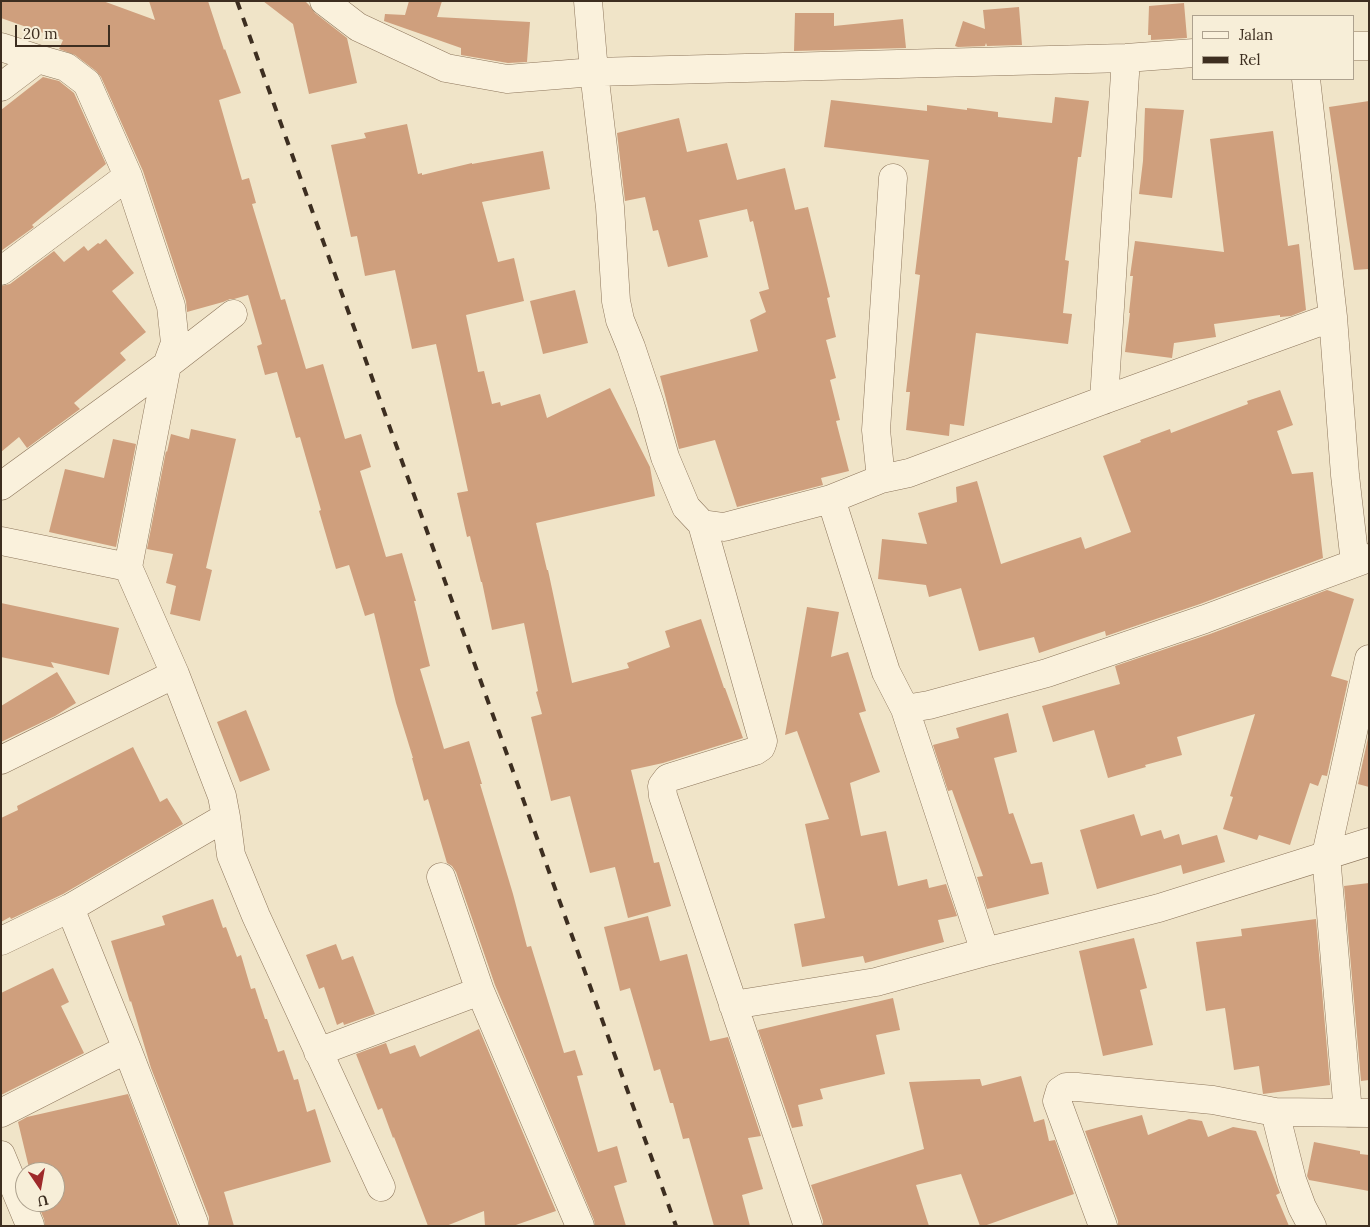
<!DOCTYPE html>
<html>
<head>
<meta charset="utf-8">
<style>
	body { margin:0 }
	#map { position:relative; width:1370px; height:1227px; overflow:hidden; background:#f0e4c8; font-family:Lora,serif }
	canvas { display:block }
	.frame { position:absolute; inset:0; border:2px solid #3d2e20; pointer-events:none }
	.legend { position:absolute; left:1192px; top:15px; width:162px; height:65px; box-sizing:border-box; background:#f7eed8; border:1px solid #ada18e; margin:0; padding:6px 9px; list-style:none; font-size:15px; color:#3d2e20 }
	.legend li { display:flex; align-items:center; gap:10px; height:25px }
	.legend b { width:25px; border:1px solid #ada18e }
	.north { position:absolute; left:15px; top:1162px; width:50px; height:50px; box-sizing:border-box; background:#f7eed8; border:1px solid #ada18e; border-radius:50%; rotate:168deg; font-size:14px; font-weight:700; line-height:20px; text-align:center; color:#3d2e20 }
	.north::after { content:''; display:block; margin:auto; width:18px; height:22px; background:#9e2a2b; clip-path:polygon(50% 0,100% 100%,50% 72%,0 100%) }
	.scale { position:absolute; left:15px; top:25px; width:95px; height:22px; box-sizing:border-box; border:2px solid #3d2e20; border-top:0; padding-left:6px; font-size:15px; line-height:18px; white-space:nowrap; color:#3d2e20; -webkit-text-stroke:4px #f7eed8; paint-order:stroke }
</style>
</head>
<body>
<div id="map">
<canvas width="1370" height="1227"></canvas>
<div class="frame"></div>
<ul class="legend">
<li><b style="height:6px;background:#faf1dc"></b>Jalan</li>
<li><b style="height:6px;background:#3d2e20"></b>Rel</li>
</ul>
<div class="north">U</div>
<div class="scale">20 m</div>
</div>
<script>
const ctx = document.querySelector('canvas').getContext('2d');
ctx.lineJoin = 'round';
function paint(path, color) {
  ctx.fillStyle = color;
  ctx.fill(path, 'evenodd');
}
function toPath(rows) {
  const path = new Path2D();
  for (const r of rows) {
    path.moveTo(r[0], r[1]);
    for (let i = 2; i < r.length; i += 2) path.lineTo(r[i], r[i + 1]);
  }
  return path;
}
function stroke(path, color, width, dash) {
  ctx.strokeStyle = color;
  ctx.lineWidth = width;
  ctx.lineCap = dash ? 'butt' : 'round';
  ctx.setLineDash(dash || []);
  ctx.stroke(path);
}
paint(toPath([
	[1,1,103,1,155,20,149,1,208,1,224,50,225,49,241,93,219,100,242,180,249,178,256,203,252,204,281,300,285,299,306,369,323,364,345,439,361,434,371,467,360,471,386,557,402,553,416,601,414,601,430,666,420,669,444,749,469,741,482,784,480,784,513,894,527,947,531,946,564,1053,575,1050,583,1075,577,1076,598,1152,617,1146,627,1182,614,1186,626,1226,595,1226,594,1220,495,985,456,872,452,866,447,863,428,799,424,801,412,758,413,758,396,703,374,613,365,616,349,565,336,569,319,511,321,510,300,437,296,438,277,372,265,375,257,346,262,344,248,295,234,299,230,299,223,302,187,312,186,301,143,171,101,77,96,71,75,55,59,49,63,40,1,18],
	[263,1,305,1,309,5,315,13,347,38,357,83,309,94,293,24],
	[409,1,442,1,437,17,530,22,527,62,508,63,461,55,461,48,384,21,385,14,405,15],
	[1184,3,1187,38,1151,40,1151,35,1148,35,1149,6],
	[1019,7,1022,45,987,46,986,43,985,46,958,47,955,46,963,21,985,29,983,10],
	[795,13,834,13,834,26,903,19,906,48,794,51],
	[43,77,59,81,74,93,106,164,32,225,34,227,1,251,1,110],
	[1055,97,1089,101,1081,157,1078,157,1065,260,1069,261,1063,313,1072,314,1068,344,976,333,964,426,950,424,949,436,906,430,910,392,906,392,920,275,915,274,929,160,824,147,831,100,927,111,927,105,967,110,967,108,998,112,998,117,1052,123],
	[1369,101,1369,269,1354,270,1329,107],
	[1145,108,1184,110,1172,198,1139,194,1143,161],
	[679,118,687,152,727,143,737,180,785,168,795,210,808,207,830,297,827,298,836,337,826,340,836,378,830,380,840,420,836,421,849,471,821,478,823,485,737,507,715,440,679,449,660,376,758,351,750,320,766,312,759,292,769,289,753,221,750,222,747,209,699,220,708,257,668,267,658,230,653,231,645,197,625,201,617,133],
	[407,124,418,174,422,173,422,175,472,163,472,164,543,151,550,189,482,202,498,262,514,258,524,301,466,315,478,372,484,371,492,404,500,402,501,406,540,394,547,418,610,388,650,467,655,496,536,523,547,570,548,570,572,683,629,668,627,663,670,647,665,631,701,619,724,688,725,688,743,738,663,763,631,770,654,863,659,862,671,906,628,918,615,867,590,873,570,796,551,801,531,717,542,714,536,692,538,691,524,623,492,630,482,582,481,582,470,536,467,537,457,493,468,491,436,344,412,349,395,270,365,276,357,236,351,237,331,145,366,138,364,133],
	[1273,131,1288,246,1299,244,1306,310,1291,316,1280,317,1280,315,1214,324,1216,337,1174,343,1172,358,1125,352,1130,313,1129,313,1133,276,1130,276,1135,241,1224,252,1210,139],
	[106,239,134,273,112,291,146,332,120,353,126,360,74,403,80,409,27,448,19,437,1,452,1,286,10,284,54,251,64,262,84,246,88,251,98,243,100,244],
	[575,290,588,343,543,354,530,301],
	[1280,390,1293,425,1277,431,1292,474,1313,472,1323,558,1200,604,1106,636,1105,631,1039,653,1034,637,979,651,961,588,929,597,926,585,878,579,882,539,927,544,918,513,957,502,956,487,977,481,1001,564,1081,537,1085,549,1131,532,1103,456,1141,442,1140,440,1170,429,1171,433,1248,404,1247,401],
	[191,429,236,439,206,568,212,570,200,621,170,614,176,586,166,583,173,554,147,549,166,451,167,452,171,434,189,439],
	[113,439,136,444,116,547,49,532,65,469,104,478],
	[1327,590,1354,599,1331,676,1348,681,1327,776,1322,775,1318,786,1310,783,1290,845,1259,835,1257,840,1223,829,1233,797,1230,796,1255,714,1177,737,1182,755,1145,765,1146,767,1108,778,1094,730,1053,742,1042,706,1120,684,1115,666,1210,634],
	[1,603,119,628,109,675,51,662,54,668,1,657],
	[807,607,839,612,831,657,848,652,866,711,859,713,880,772,850,783,861,836,886,831,898,886,927,879,929,888,946,884,957,916,938,920,944,942,865,963,863,956,802,967,794,924,825,918,805,824,829,819,797,731,785,735],
	[57,672,76,703,55,716,1,742,1,706],
	[246,710,270,770,240,782,217,722],
	[1008,713,1017,752,994,758,1009,814,1013,813,1031,864,1042,862,1049,894,987,909,977,877,983,876,952,790,948,791,933,745,959,738,956,728],
	[1369,733,1369,787,1358,784],
	[133,747,160,802,167,798,183,824,63,894,11,919,10,917,1,922,1,818,18,810,17,806],
	[1134,814,1141,836,1161,830,1164,839,1179,834,1182,845,1217,835,1225,862,1183,874,1181,865,1097,889,1080,830],
	[1369,883,1369,1080,1361,1081,1344,886],
	[213,899,223,928,226,927,237,957,241,955,251,989,255,988,265,1019,267,1019,278,1052,284,1050,294,1080,298,1079,307,1112,315,1109,331,1162,224,1192,234,1226,209,1226,209,1217,151,1068,131,1001,130,1002,111,941,165,925,162,916],
	[648,916,660,961,687,954,710,1041,728,1037,761,1136,748,1138,763,1189,742,1195,750,1226,714,1226,689,1138,683,1139,673,1103,670,1103,660,1069,654,1071,630,988,620,991,604,927],
	[1316,919,1330,1085,1263,1094,1259,1066,1234,1070,1225,1008,1206,1011,1196,942,1242,936,1241,929],
	[1134,938,1147,988,1140,990,1153,1045,1103,1056,1079,951],
	[336,944,342,960,353,956,375,1014,344,1025,343,1022,337,1025,324,987,319,989,306,955],
	[53,968,69,1002,61,1006,84,1053,1,1095,1,993],
	[893,998,900,1030,876,1035,885,1074,820,1089,823,1099,798,1105,803,1126,792,1128,758,1030],
	[479,1029,556,1211,513,1226,485,1226,484,1211,446,1226,428,1226,394,1137,393,1138,382,1108,378,1110,356,1054,386,1043,390,1054,415,1045,420,1057],
	[1021,1076,1034,1122,1044,1119,1049,1141,1055,1140,1074,1194,984,1226,980,1226,961,1174,916,1185,929,1226,823,1226,823,1221,811,1185,924,1149,909,1082,980,1079,982,1086],
	[128,1094,178,1226,45,1226,44,1219,37,1202,55,1202,55,1172,30,1172,18,1122,27,1117],
	[1142,1115,1148,1135,1189,1119,1202,1121,1208,1137,1233,1127,1256,1131,1280,1193,1276,1195,1289,1226,1118,1226,1118,1221,1085,1131],
	[1314,1142,1360,1151,1360,1154,1369,1155,1369,1191,1309,1180,1307,1176]
]), '#cf9f7d');
const street = toPath([
	[324,1,358,27,446,68,507,79,594,72,1126,58,1194,53],
	[588,1,594,72,610,207,616,301,620,320,631,347,650,404,665,457,686,507,702,524,724,527,831,499,881,479],
	[1354,46,1369,46],
	[1,47,38,59,1,87],
	[1306,79,1333,317,1345,475,1355,563],
	[893,178,876,430,881,479,909,473,1104,400,1333,317],
	[1,271,128,176],
	[1104,400,1126,58],
	[1,486,167,365,175,343,171,306,128,176,87,83,66,67,38,59],
	[831,499,886,672,905,709],
	[702,524,763,741,761,747,755,751,668,778,662,786,663,796,808,1226],
	[1,541,128,567,167,365,233,314],
	[1,760,175,674],
	[226,817,231,855,256,916,381,1187],
	[441,877,480,991],
	[70,908,127,1049,194,1223],
	[1,941,70,908,226,817,222,796,175,674,128,567],
	[985,952,905,709,929,705,1047,673,1205,619,1369,558],
	[733,1005,876,982,985,952,1159,908,1369,842],
	[318,1052,480,991,580,1226],
	[1275,1112,1292,1180,1302,1207,1312,1226],
	[1,1113,127,1049],
	[1348,1113,1326,855,1369,659],
	[1,1155,30,1225],
	[1103,1226,1057,1101,1060,1091,1066,1087,1077,1087,1213,1100,1275,1112,1369,1113]
]);
stroke(street, '#8d765c', 29);
stroke(street, '#faf1dc', 28);
stroke(toPath([
	[237,1,676,1226]
]), '#3d2e20', 4, [9, 9]);
</script>
</body>
</html>
